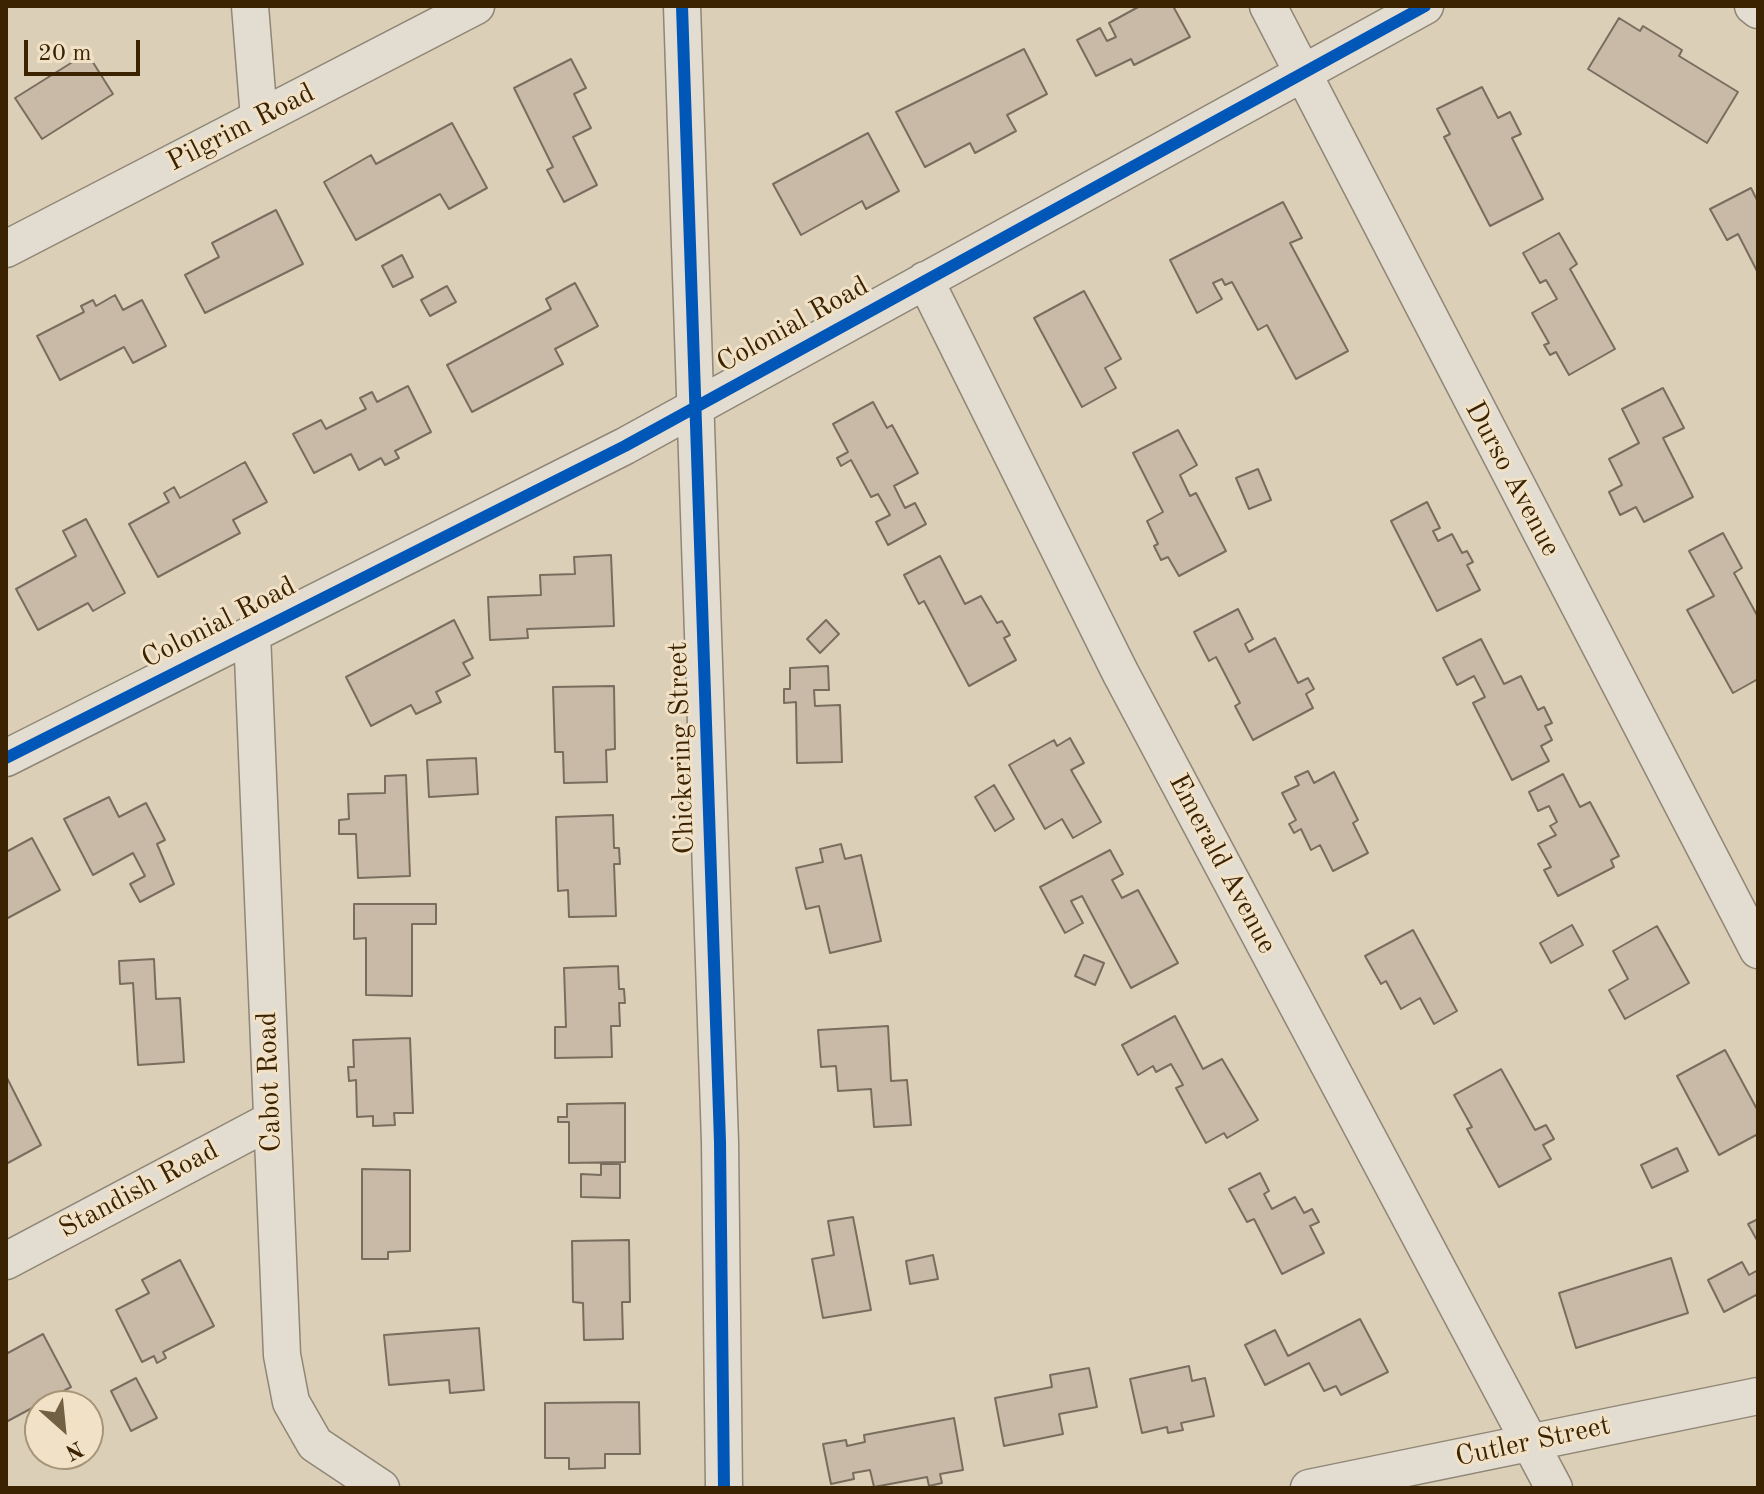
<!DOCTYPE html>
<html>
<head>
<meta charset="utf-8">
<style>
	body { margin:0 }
	#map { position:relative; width:1764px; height:1494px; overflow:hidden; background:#dbcfb8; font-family:"Old Standard TT",serif }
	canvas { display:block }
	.frame { position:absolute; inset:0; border:8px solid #3b2201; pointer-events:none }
	.north { position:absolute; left:24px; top:1390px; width:80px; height:80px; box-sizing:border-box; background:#f1e2c7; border:2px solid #a89578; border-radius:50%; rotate:153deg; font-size:22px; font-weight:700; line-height:32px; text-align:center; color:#3b2201 }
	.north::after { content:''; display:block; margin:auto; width:28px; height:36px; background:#735f41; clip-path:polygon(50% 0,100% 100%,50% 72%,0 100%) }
	.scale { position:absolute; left:24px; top:40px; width:116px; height:36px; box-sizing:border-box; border:4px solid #3b2201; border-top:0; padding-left:10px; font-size:24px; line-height:28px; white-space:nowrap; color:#3b2201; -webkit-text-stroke:6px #f1e2c7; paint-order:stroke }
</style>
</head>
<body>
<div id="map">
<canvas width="1764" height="1494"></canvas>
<div class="frame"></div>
<div class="north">N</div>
<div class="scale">20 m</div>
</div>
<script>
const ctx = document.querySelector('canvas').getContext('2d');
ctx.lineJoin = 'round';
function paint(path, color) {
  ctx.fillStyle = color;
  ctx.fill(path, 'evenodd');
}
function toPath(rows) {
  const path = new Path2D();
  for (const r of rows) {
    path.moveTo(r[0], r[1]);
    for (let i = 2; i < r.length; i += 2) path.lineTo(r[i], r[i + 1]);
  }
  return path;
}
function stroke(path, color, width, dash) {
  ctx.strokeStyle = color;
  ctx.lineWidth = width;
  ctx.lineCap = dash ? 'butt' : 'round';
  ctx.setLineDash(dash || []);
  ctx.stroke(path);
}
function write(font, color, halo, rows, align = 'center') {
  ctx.font = font + ' "Old Standard TT",serif';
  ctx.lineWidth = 6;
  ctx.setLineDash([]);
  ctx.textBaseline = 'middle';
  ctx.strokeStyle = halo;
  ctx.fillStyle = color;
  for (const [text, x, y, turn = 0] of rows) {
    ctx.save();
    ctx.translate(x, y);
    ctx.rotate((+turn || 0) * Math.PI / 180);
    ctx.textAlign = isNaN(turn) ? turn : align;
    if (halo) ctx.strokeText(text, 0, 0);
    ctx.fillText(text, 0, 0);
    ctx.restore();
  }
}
const building = toPath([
	[1140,6,1173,6,1190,37,1134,65,1131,59,1096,76,1077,40,1100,28,1107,41,1116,37,1109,23,1140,6],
	[1619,18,1640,31,1643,26,1682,50,1679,56,1738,92,1707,143,1588,69,1619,18],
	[1024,49,1047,94,1007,115,1016,131,975,153,970,143,925,167,896,112,1024,49],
	[87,53,113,94,42,139,15,98,87,53],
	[571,59,586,88,574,94,591,128,573,137,597,185,564,202,547,170,553,167,514,88,571,59],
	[1482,87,1498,118,1510,112,1521,134,1512,138,1543,199,1490,226,1444,137,1450,134,1437,109,1482,87],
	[452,123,487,188,449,209,440,194,356,240,324,182,371,155,376,164,452,123],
	[868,133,899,191,866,209,862,201,801,235,773,184,868,133],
	[1751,188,1758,202,1758,273,1738,234,1727,240,1710,209,1751,188],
	[1283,202,1302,238,1290,243,1348,351,1296,379,1267,325,1258,330,1232,282,1225,285,1222,279,1213,283,1222,299,1197,313,1170,260,1283,202],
	[276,210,303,264,205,313,185,275,219,257,212,243,276,210],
	[1559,233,1577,264,1570,269,1615,349,1569,375,1556,352,1550,355,1544,345,1549,343,1532,313,1557,299,1546,280,1540,283,1523,253,1559,233],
	[402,255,413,277,393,287,382,266,402,255],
	[575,283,598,326,555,349,563,364,472,412,447,365,551,309,546,299,575,283],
	[447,286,456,302,430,316,421,300,447,286],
	[1084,291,1121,359,1105,368,1116,388,1082,407,1034,318,1084,291],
	[115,295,123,310,142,300,166,346,133,363,124,347,60,380,37,336,84,312,81,306,93,300,96,306,115,295],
	[408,386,431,432,395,451,399,458,385,465,381,458,359,470,351,454,314,473,293,434,321,420,326,429,366,409,360,398,372,392,377,402,408,386],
	[1663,388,1684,428,1663,438,1693,497,1644,522,1636,507,1620,515,1609,492,1622,485,1609,459,1639,443,1622,409,1663,388],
	[873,402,887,428,892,425,918,473,894,486,905,508,915,503,926,524,888,545,876,522,890,515,878,494,871,497,851,460,841,466,837,458,848,452,833,424,873,402],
	[1178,430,1197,465,1180,475,1190,496,1196,493,1226,551,1179,576,1168,557,1161,560,1154,546,1158,544,1147,521,1163,512,1133,453,1178,430],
	[245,462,267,502,233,520,240,533,158,577,129,524,169,502,164,493,174,487,180,498,245,462],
	[1258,469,1271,500,1249,509,1236,478,1258,469],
	[1427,502,1440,528,1433,531,1438,541,1452,534,1462,553,1467,551,1473,562,1467,565,1480,590,1437,611,1391,521,1427,502],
	[86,519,125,593,93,611,88,603,38,630,16,589,76,556,63,531,86,519],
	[1723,533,1742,568,1734,573,1758,617,1758,679,1733,693,1687,610,1714,596,1689,551,1723,533],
	[611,555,614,626,527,629,528,638,490,640,488,597,541,595,540,575,575,574,574,557,611,555],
	[940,556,965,604,981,596,997,623,1002,621,1010,635,1004,638,1016,660,969,686,924,601,919,604,904,575,940,556],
	[1238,609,1253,639,1245,644,1249,652,1275,638,1298,683,1308,678,1314,689,1306,694,1313,708,1253,740,1235,706,1240,703,1216,657,1209,661,1194,632,1238,609],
	[454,620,473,658,463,663,470,675,436,692,441,702,416,714,411,705,371,726,346,677,454,620],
	[826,620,839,634,820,653,807,639,826,620],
	[1481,639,1504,684,1521,676,1538,710,1544,707,1552,723,1545,726,1552,740,1541,746,1549,761,1512,780,1473,703,1485,697,1474,676,1457,685,1443,658,1481,639],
	[828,666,829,690,814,690,815,706,840,705,842,762,797,763,796,702,784,703,784,689,790,689,790,668,828,666],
	[614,686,615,749,606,750,607,782,564,783,563,752,555,752,553,687,614,686],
	[1070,738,1084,763,1071,770,1101,822,1073,838,1062,819,1045,829,1009,765,1054,740,1057,746,1070,738],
	[476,758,478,794,429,797,427,760,476,758],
	[1308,771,1314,783,1334,772,1358,820,1353,823,1368,853,1333,871,1320,845,1311,850,1301,829,1294,833,1289,824,1296,820,1282,793,1299,785,1295,777,1308,771],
	[1563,774,1580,807,1590,802,1619,856,1611,860,1614,867,1558,896,1544,870,1551,867,1538,844,1556,835,1550,826,1557,822,1549,806,1538,811,1529,792,1563,774],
	[406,775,410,876,358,878,356,834,339,834,339,820,349,819,348,794,385,793,385,776,406,775],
	[994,785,1014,819,995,831,975,797,994,785],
	[109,797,119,817,146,803,165,840,157,844,174,884,140,902,130,884,145,876,133,853,93,875,64,819,109,797],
	[613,815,614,848,619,848,620,864,614,864,616,916,569,917,568,890,558,891,556,817,613,815],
	[32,838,60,890,6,919,6,852,32,838],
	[841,844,845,859,861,855,881,941,830,953,819,906,806,909,796,868,823,862,820,849,841,844],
	[1110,850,1123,874,1112,880,1122,898,1138,890,1178,963,1131,988,1082,896,1071,901,1083,923,1065,933,1040,887,1110,850],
	[354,904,436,904,436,924,412,924,412,996,366,995,366,938,354,939,354,904],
	[1572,925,1583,945,1551,963,1540,943,1572,925],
	[1657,926,1689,983,1625,1019,1609,990,1628,979,1613,951,1657,926],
	[1413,930,1457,1011,1434,1024,1420,998,1401,1009,1386,981,1381,984,1365,956,1413,930],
	[1084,955,1104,963,1095,985,1075,976,1084,955],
	[154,959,156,999,180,998,184,1062,138,1065,133,983,120,984,119,961,154,959],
	[618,966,619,989,624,989,625,1003,619,1003,620,1026,611,1026,612,1057,555,1058,555,1027,566,1027,564,968,618,966],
	[1175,1016,1203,1069,1222,1059,1258,1120,1227,1138,1224,1133,1206,1143,1176,1088,1183,1085,1171,1064,1156,1072,1153,1066,1138,1075,1122,1045,1175,1016],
	[888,1026,891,1081,907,1080,911,1125,874,1127,871,1089,838,1091,836,1066,821,1067,818,1030,888,1026],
	[410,1038,413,1113,394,1113,395,1125,373,1126,373,1116,357,1117,356,1080,349,1081,348,1067,354,1067,353,1040,410,1038],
	[1725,1050,1758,1111,1758,1134,1719,1155,1677,1076,1725,1050],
	[1501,1069,1535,1130,1546,1125,1554,1139,1543,1145,1551,1159,1499,1187,1467,1129,1472,1127,1454,1095,1501,1069],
	[6,1076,41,1145,6,1164,6,1076],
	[625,1103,625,1162,569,1163,569,1122,558,1122,558,1117,567,1117,567,1104,625,1103],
	[1677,1148,1688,1171,1652,1188,1641,1165,1677,1148],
	[601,1164,620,1164,620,1198,581,1197,581,1174,601,1175,601,1164],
	[362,1169,410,1170,410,1251,388,1252,388,1259,362,1259,362,1169],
	[1260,1173,1269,1191,1264,1194,1272,1209,1295,1197,1304,1213,1312,1209,1319,1222,1310,1226,1324,1253,1282,1274,1254,1219,1247,1222,1229,1189,1260,1173],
	[853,1217,871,1310,823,1318,812,1259,834,1255,828,1221,853,1217],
	[1758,1219,1758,1242,1748,1224,1758,1219],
	[629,1240,630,1302,622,1302,623,1339,584,1340,583,1303,573,1302,572,1241,629,1240],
	[933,1255,938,1279,910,1284,906,1261,933,1255],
	[1671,1258,1688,1313,1576,1348,1559,1293,1671,1258],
	[180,1260,214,1326,163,1352,166,1358,157,1363,154,1356,142,1362,116,1310,149,1293,142,1280,180,1260],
	[1742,1262,1749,1275,1758,1270,1758,1294,1724,1312,1708,1280,1742,1262],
	[1360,1319,1388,1372,1341,1395,1336,1386,1324,1391,1309,1363,1265,1385,1245,1345,1275,1330,1288,1356,1360,1319],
	[479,1328,484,1390,450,1393,449,1380,389,1385,384,1335,479,1328],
	[43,1334,71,1387,6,1422,6,1354,43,1334],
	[1189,1366,1192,1381,1205,1378,1214,1416,1181,1423,1183,1430,1168,1433,1167,1427,1142,1433,1130,1379,1189,1366],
	[1089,1368,1097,1407,1059,1414,1063,1434,1004,1446,995,1398,1052,1387,1050,1375,1089,1368],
	[136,1378,157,1418,131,1431,111,1391,136,1378],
	[639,1402,640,1454,605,1454,605,1468,569,1469,569,1458,545,1458,545,1403,639,1402],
	[954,1418,963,1470,940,1474,942,1483,929,1486,927,1477,874,1487,870,1470,853,1473,854,1479,831,1484,823,1444,846,1440,847,1446,865,1442,864,1435,954,1418]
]);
paint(building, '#c9b9a7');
stroke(building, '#796e5e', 2);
const street = toPath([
	[250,6,259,118],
	[682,6,720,1142,724,1488],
	[1268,6,1758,950],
	[1753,6,1758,10],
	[6,249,476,6],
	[925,280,1120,672,1554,1488],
	[252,633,282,1355,291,1402,315,1444,381,1488],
	[6,758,625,446,1425,6],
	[6,1261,272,1120],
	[1309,1488,1758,1396]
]);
stroke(street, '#908675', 39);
stroke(street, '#e2dcd1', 36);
stroke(toPath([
	[682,6,720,1142,724,1488],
	[6,758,625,446,1425,6]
]), '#0057b8', 12);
write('28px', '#3b2201', '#f1e2c7', [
	["Pilgrim Road",241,128,-27],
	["Colonial Road",793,325,-29],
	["Durso Avenue",1512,479,62],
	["Colonial Road",219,623,-27],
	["Chickering Street",682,748,-92],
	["Emerald Avenue",1222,864,62],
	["Cabot Road",270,1082,-92],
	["Standish Road",139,1190,-28],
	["Cutler Street",1533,1442,-12]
]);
</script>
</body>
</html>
